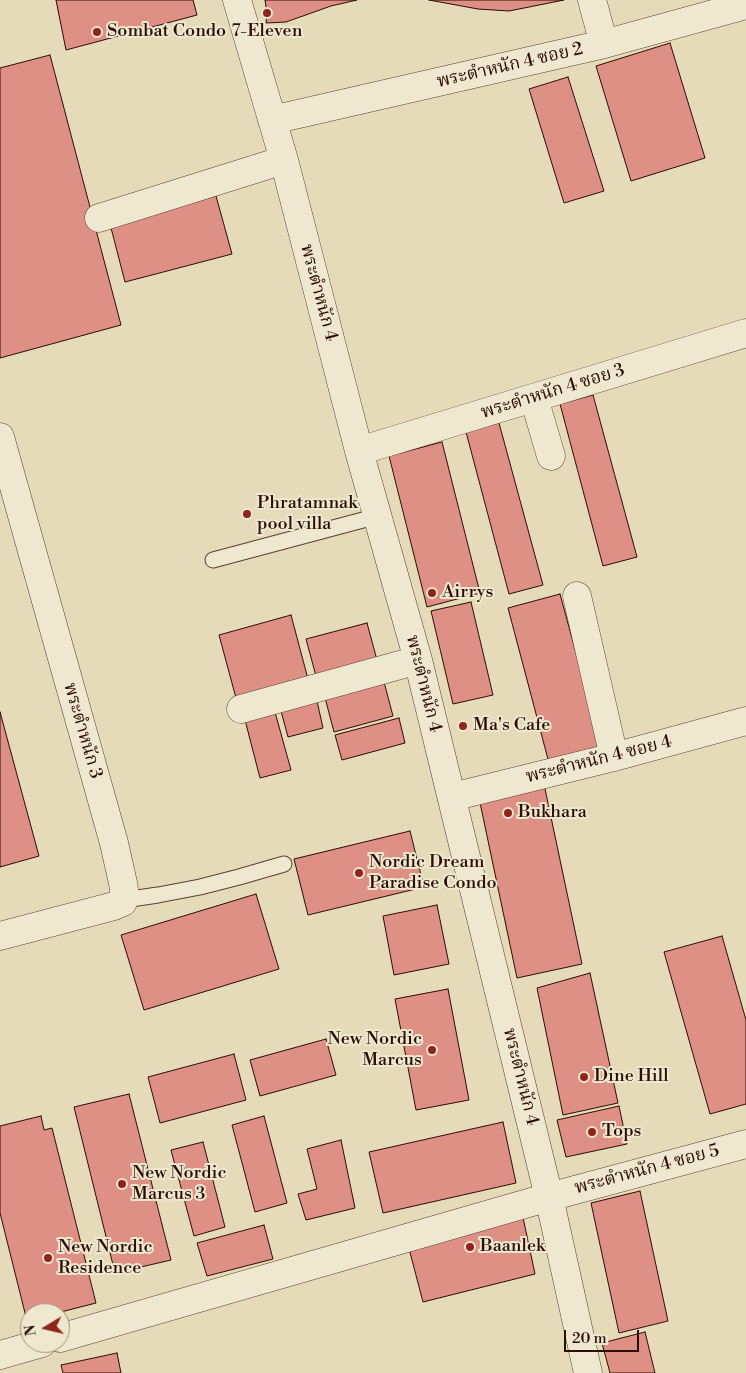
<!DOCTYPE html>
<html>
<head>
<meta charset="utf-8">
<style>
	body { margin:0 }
	#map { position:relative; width:746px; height:1373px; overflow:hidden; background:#e5dbb8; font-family:"Libre Bodoni",serif }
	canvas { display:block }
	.north { position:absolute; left:20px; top:1303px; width:50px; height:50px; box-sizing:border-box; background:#eee8d1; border:1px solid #a1907e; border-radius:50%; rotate:261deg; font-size:14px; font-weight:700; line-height:20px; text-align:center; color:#2d0c01 }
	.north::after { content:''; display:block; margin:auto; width:18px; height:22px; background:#8f2418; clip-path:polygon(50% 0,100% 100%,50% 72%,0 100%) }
	.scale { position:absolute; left:564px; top:1330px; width:75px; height:22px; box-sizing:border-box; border:2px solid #2d0c01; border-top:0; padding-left:6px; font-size:15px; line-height:18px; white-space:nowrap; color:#2d0c01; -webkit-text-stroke:4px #eee8d1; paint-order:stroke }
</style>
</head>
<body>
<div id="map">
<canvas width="746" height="1373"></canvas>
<div class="north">N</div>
<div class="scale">20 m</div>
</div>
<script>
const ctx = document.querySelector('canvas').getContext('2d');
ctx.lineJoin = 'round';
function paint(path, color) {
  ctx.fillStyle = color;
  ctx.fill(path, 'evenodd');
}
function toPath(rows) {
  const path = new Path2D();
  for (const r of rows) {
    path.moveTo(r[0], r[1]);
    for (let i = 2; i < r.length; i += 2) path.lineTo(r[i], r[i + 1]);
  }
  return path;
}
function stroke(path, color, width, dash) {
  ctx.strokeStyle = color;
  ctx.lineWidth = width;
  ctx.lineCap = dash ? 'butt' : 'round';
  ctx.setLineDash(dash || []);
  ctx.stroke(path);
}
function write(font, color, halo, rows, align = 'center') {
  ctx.font = font + ' "Libre Bodoni","Noto Serif Thai",serif';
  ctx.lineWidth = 4;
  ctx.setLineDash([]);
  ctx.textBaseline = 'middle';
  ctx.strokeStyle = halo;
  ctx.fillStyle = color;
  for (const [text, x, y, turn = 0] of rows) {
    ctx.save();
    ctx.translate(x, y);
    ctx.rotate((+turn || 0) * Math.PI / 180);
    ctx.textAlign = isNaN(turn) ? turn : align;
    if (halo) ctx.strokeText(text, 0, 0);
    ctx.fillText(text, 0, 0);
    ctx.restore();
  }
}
const building = toPath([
	[56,0,193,0,197,15,66,50,56,0],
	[265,0,357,0,331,6,286,22,266,23,267,13,265,0],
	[429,0,564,0,509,11,478,9,429,0],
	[670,43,705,158,631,181,596,66,670,43],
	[50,55,121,325,0,358,0,68,50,55],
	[568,77,604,191,564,203,529,89,568,77],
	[216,196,232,254,125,282,110,224,216,196],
	[593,395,637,557,603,566,560,404,593,395],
	[499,423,543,585,509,594,466,432,499,423],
	[442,442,480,593,427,607,389,456,442,442],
	[560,594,602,749,549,763,508,608,560,594],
	[471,602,493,695,453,704,431,611,471,602],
	[291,615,308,679,236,698,219,635,291,615],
	[367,623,377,660,316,676,306,639,367,623],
	[383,678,393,716,334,732,324,694,383,678],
	[317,701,323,728,288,737,281,711,317,701],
	[0,712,39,856,0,867,0,712],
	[275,712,291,770,260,778,245,720,275,712],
	[399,718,405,743,342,760,335,735,399,718],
	[544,784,582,964,517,978,479,798,544,784],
	[410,831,424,887,308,915,294,859,410,831],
	[256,894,279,969,144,1010,121,935,256,894],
	[437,905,449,964,394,975,383,916,437,905],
	[722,936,746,1020,746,1104,710,1114,664,952,722,936],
	[590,973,618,1103,563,1115,537,988,590,973],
	[448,989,469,1100,416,1110,395,999,448,989],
	[326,1039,336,1075,260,1096,250,1060,326,1039],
	[234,1054,246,1100,160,1123,148,1077,234,1054],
	[129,1094,171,1260,115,1273,74,1107,129,1094],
	[619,1106,627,1144,566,1157,557,1120,619,1106],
	[41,1116,44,1130,52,1128,96,1303,57,1313,30,1313,30,1320,27,1321,0,1213,0,1126,41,1116],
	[264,1116,287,1203,255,1212,232,1125,264,1116],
	[503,1122,516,1183,383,1213,369,1152,503,1122],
	[341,1140,355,1208,306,1220,298,1194,317,1189,307,1149,341,1140],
	[203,1142,225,1227,194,1236,171,1150,203,1142],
	[640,1191,668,1321,619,1333,591,1203,640,1191],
	[521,1208,535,1274,423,1302,407,1241,521,1208],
	[264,1225,273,1259,207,1276,197,1243,264,1225],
	[645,1332,655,1373,610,1373,602,1343,645,1332],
	[117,1353,121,1373,63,1373,61,1365,117,1353]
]);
paint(building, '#de9085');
stroke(building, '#2d0c01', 1);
const service = toPath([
	[213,560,378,516],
	[124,900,158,895,200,887,239,877,284,864]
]);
const minor = toPath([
	[237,0,284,160,359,451,418,660,549,1197,588,1373],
	[592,0,604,44],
	[272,120,604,44,746,5],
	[99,218,284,160],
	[534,398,551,456],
	[0,437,114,843,123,883,125,896,123,902,114,906,0,936],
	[359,451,746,333],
	[577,596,614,757],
	[241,709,418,660],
	[452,797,614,757,746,721],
	[60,1338,549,1197,746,1144],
	[0,1355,42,1343]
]);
stroke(service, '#5b402f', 17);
stroke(minor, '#5b402f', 29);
stroke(service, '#eee8d1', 15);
stroke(minor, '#eee8d1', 28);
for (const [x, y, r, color] of [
	[267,13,5,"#8f2418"],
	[97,32,5,"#8f2418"],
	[247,514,5,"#8f2418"],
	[432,593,5,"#8f2418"],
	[463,726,5,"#8f2418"],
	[508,813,5,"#8f2418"],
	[359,873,5,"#8f2418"],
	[432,1050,5,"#8f2418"],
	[584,1077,5,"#8f2418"],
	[592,1132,5,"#8f2418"],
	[122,1184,5,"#8f2418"],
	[470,1247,5,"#8f2418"],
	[48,1258,5,"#8f2418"]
]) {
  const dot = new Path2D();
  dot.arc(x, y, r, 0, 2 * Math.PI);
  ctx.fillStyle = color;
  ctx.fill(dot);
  stroke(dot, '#eee8d1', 2);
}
write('18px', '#2d0c01', '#eee8d1', [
	["Sombat Condo",107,32],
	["7-Eleven",267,32,"center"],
	["Phratamnak",257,504],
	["pool villa",257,525],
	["Airrys",442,593],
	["Ma's Cafe",473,726],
	["Bukhara",518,813],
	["Nordic Dream",369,863],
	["Paradise Condo",369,884],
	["New Nordic",422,1040,"right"],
	["Marcus",422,1061,"right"],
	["Dine Hill",594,1077],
	["Tops",602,1132],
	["New Nordic",132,1174],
	["Marcus 3",132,1195],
	["Baanlek",480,1247],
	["New Nordic",58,1248],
	["Residence",58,1269]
], 'left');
write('18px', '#2d0c01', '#eee8d1', [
	["พระตำหนัก 4 ซอย 2",510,66,-13],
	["พระตำหนัก 4",318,293,75],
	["พระตำหนัก 4 ซอย 3",553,392,-17],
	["พระตำหนัก 4",423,684,76],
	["พระตำหนัก 3",82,731,74],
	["พระตำหนัก 4 ซอย 4",599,760,-14],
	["พระตำหนัก 4",520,1077,76],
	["พระตำหนัก 4 ซอย 5",647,1170,-15]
]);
</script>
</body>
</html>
